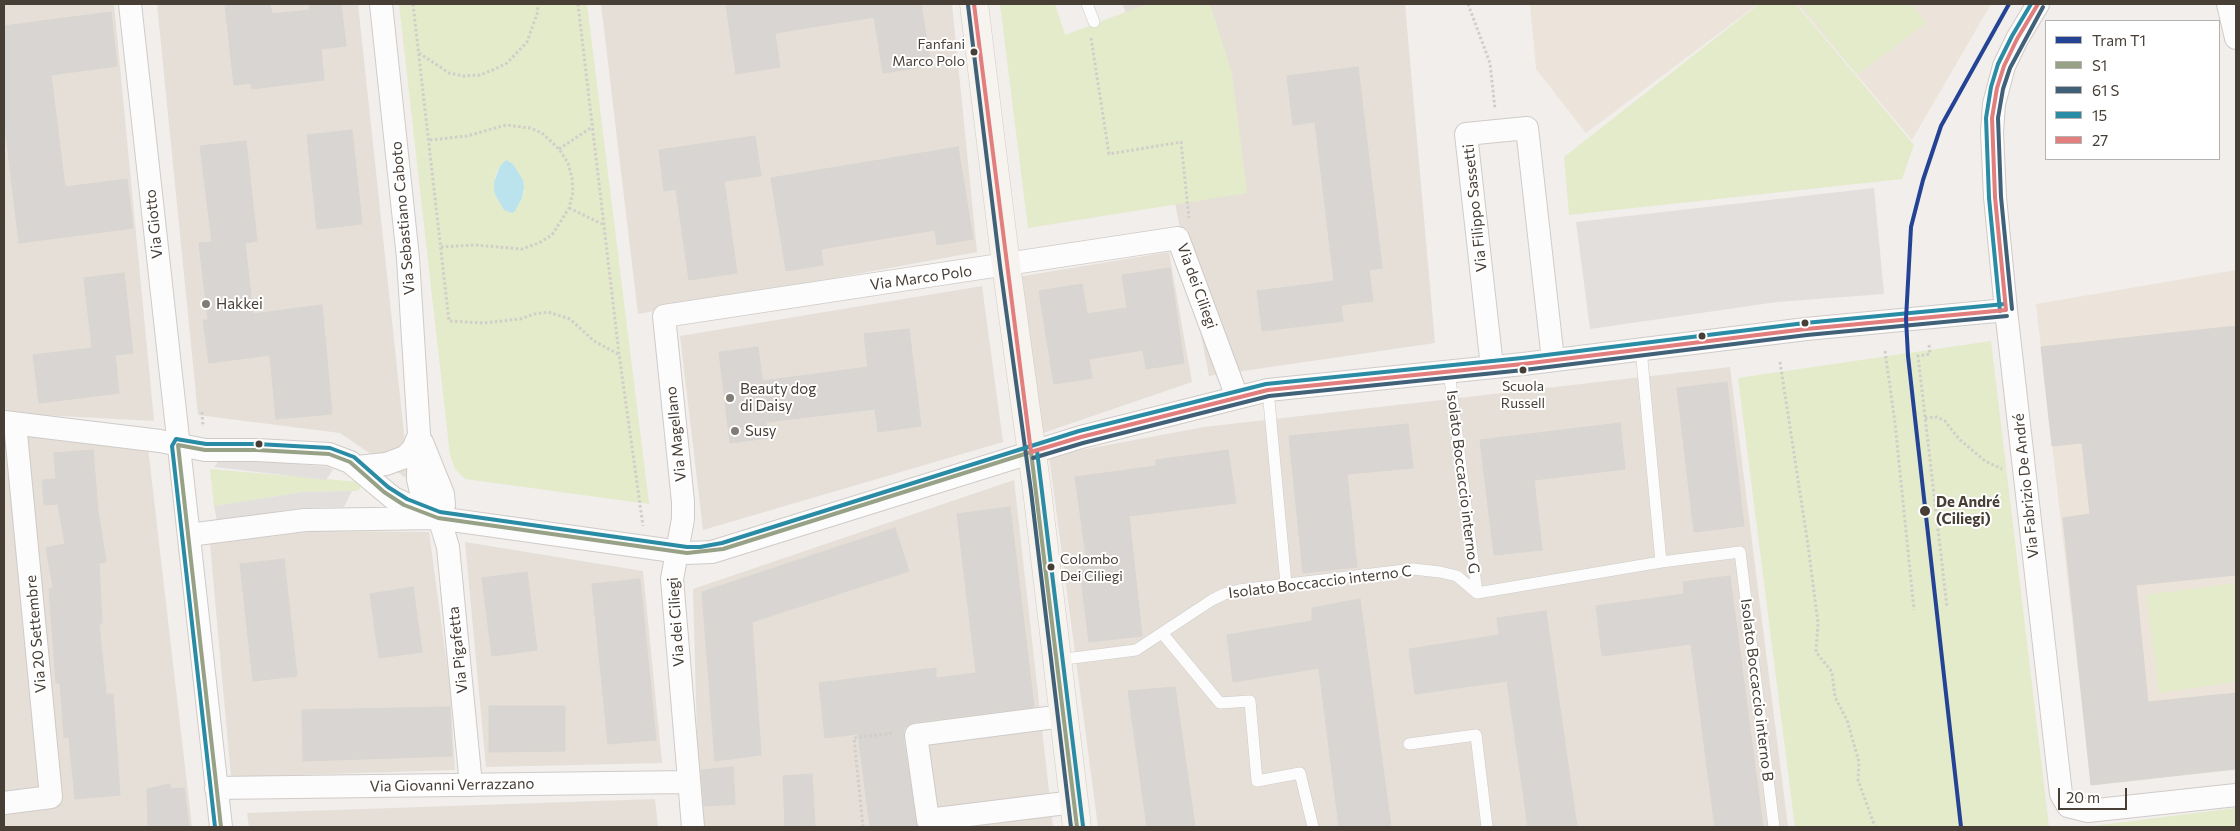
<!DOCTYPE html>
<html>
<head>
<meta charset="utf-8">
<style>
	body { margin:0 }
	#map { position:relative; width:2240px; height:831px; overflow:hidden; background:#f1eeeb; font-family:Commissioner,sans-serif }
	canvas { display:block }
	.frame { position:absolute; inset:0; border:5px solid #473e36; pointer-events:none }
	.legend { position:absolute; left:2045px; top:20px; width:175px; height:140px; box-sizing:border-box; background:#fff; border:1px solid #b5b2af; margin:0; padding:6px 9px; list-style:none; font-size:15px; color:#473e36 }
	.legend li { display:flex; align-items:center; gap:10px; height:25px }
	.legend b { width:25px; border:1px solid #b5b2af }
	.scale { position:absolute; left:2058px; top:788px; width:69px; height:22px; box-sizing:border-box; border:2px solid #473e36; border-top:0; padding-left:6px; font-size:15px; line-height:18px; white-space:nowrap; color:#473e36; -webkit-text-stroke:4px #fff; paint-order:stroke }
</style>
</head>
<body>
<div id="map">
<canvas width="2240" height="831"></canvas>
<div class="frame"></div>
<ul class="legend">
<li><b style="height:6px;background:#254395"></b>Tram T1</li>
<li><b style="height:6px;background:#97a186"></b>S1</li>
<li><b style="height:6px;background:#406178"></b>61 S</li>
<li><b style="height:6px;background:#2a8ba5"></b>15</li>
<li><b style="height:6px;background:#e27e7e"></b>27</li>
</ul>
<div class="scale">20 m</div>
</div>
<script>
const ctx = document.querySelector('canvas').getContext('2d');
ctx.lineJoin = 'round';
function paint(path, color) {
  ctx.fillStyle = color;
  ctx.fill(path, 'evenodd');
}
function toPath(rows) {
  const path = new Path2D();
  for (const r of rows) {
    path.moveTo(r[0], r[1]);
    for (let i = 2; i < r.length; i += 2) path.lineTo(r[i], r[i + 1]);
  }
  return path;
}
function stroke(path, color, width, dash) {
  ctx.strokeStyle = color;
  ctx.lineWidth = width;
  ctx.lineCap = dash ? 'butt' : 'round';
  ctx.setLineDash(dash || []);
  ctx.stroke(path);
}
function write(font, color, halo, rows, align = 'center') {
  ctx.font = font + ' Commissioner,sans-serif';
  ctx.lineWidth = 4;
  ctx.setLineDash([]);
  ctx.textBaseline = 'middle';
  ctx.strokeStyle = halo;
  ctx.fillStyle = color;
  for (const [text, x, y, turn = 0] of rows) {
    ctx.save();
    ctx.translate(x, y);
    ctx.rotate((+turn || 0) * Math.PI / 180);
    ctx.textAlign = isNaN(turn) ? turn : align;
    if (halo) ctx.strokeText(text, 0, 0);
    ctx.fillText(text, 0, 0);
    ctx.restore();
  }
}
paint(toPath([
	[4,4,114,4,154,421,4,413],
	[157,4,358,4,409,480,340,433,198,415],
	[601,4,952,4,977,252,638,314],
	[1122,4,1405,4,1435,343,1209,376,1146,55],
	[1169,252,1192,382,1043,433,1017,277],
	[982,286,1003,442,703,530,680,336],
	[1730,367,1788,827,1098,827,1049,456,1204,427],
	[4,434,148,448,192,827,4,827],
	[1014,480,1053,827,704,827,698,776,693,589],
	[315,531,429,532,450,687,455,770,231,777,210,544],
	[465,542,643,571,662,763,486,767],
	[655,799,658,827,249,827,247,813]
]), '#e5dfd8');
paint(toPath([
	[1530,4,1758,4,1586,133,1536,69],
	[1797,4,1991,4,1912,140],
	[2236,270,2236,768,2091,785,2036,304]
]), '#ece4da');
paint(toPath([
	[399,4,587,4,649,504,465,479,455,469,450,455],
	[513,164,519,174,524,192,517,208,504,210,495,176,500,166],
	[1000,4,1055,4,1065,35,1147,4,1210,4,1232,73,1247,193,1028,228],
	[1759,4,1796,4,1914,145,1902,179,1569,215,1564,157],
	[1801,4,1912,4,1926,23,1857,75],
	[1991,341,2049,827,1795,827,1738,378],
	[210,469,360,482,360,489,356,491,303,492,214,506],
	[2236,583,2236,682,2159,693,2146,595],
	[2236,808,2236,827,2085,827]
]), '#e3ebcb');
paint(toPath([
	[1874,188,1884,294,1777,302,1590,329,1576,222],
	[222,457,329,467,333,470,326,480,214,467],
	[352,491,344,507,301,508,217,521,214,506,303,492]
]), '#e3dfdc');
paint(toPath([
	[506,160,513,164,523,180,524,187,522,198,515,211,512,213,504,210,495,194,494,189,494,182,500,166]
]), '#bbe3ee');
const building = toPath([
	[225,4,270,4,272,14,310,10,309,4,341,4,346,46,321,49,324,80,252,89,251,83,234,85,225,4],
	[726,4,921,4,931,66,883,73,874,17,775,33,780,67,736,74,726,4],
	[111,12,117,66,51,75,65,187,127,179,133,228,19,243,4,118,4,26,111,12],
	[1358,67,1382,268,1369,270,1373,301,1341,305,1343,321,1262,331,1257,291,1334,281,1315,122,1293,125,1287,76,1358,67],
	[352,130,362,224,317,229,307,135,352,130],
	[755,136,761,176,724,181,737,273,689,280,676,189,664,191,659,150,755,136],
	[246,141,257,241,245,243,253,314,322,305,332,414,276,419,270,355,209,363,203,320,208,320,199,243,212,242,200,146,246,141],
	[958,147,973,239,937,245,935,230,821,249,823,265,786,271,771,178,958,147],
	[1170,268,1184,363,1146,369,1143,350,1089,359,1092,378,1054,384,1039,291,1082,284,1087,314,1127,308,1122,275,1170,268],
	[124,273,133,353,115,355,119,393,39,403,33,355,92,348,84,278,124,273],
	[2236,326,2236,575,2136,585,2148,702,2236,693,2236,769,2091,785,2063,518,2090,514,2082,443,2052,446,2041,347,2236,326],
	[909,329,921,426,878,432,875,409,766,422,768,438,730,443,719,352,758,347,762,381,868,367,864,334,909,329],
	[1727,382,1744,526,1694,532,1677,388,1727,382],
	[1620,423,1625,469,1534,480,1542,550,1494,555,1480,440,1620,423],
	[1408,424,1413,468,1347,474,1357,567,1303,573,1289,436,1408,424],
	[93,450,98,511,106,562,99,563,102,624,99,624,106,694,113,694,120,795,75,799,69,737,64,738,60,683,56,683,49,589,53,588,46,548,65,544,58,504,44,505,42,480,56,479,54,453,93,450],
	[1228,450,1236,503,1129,516,1142,636,1089,642,1079,563,1087,563,1075,477,1156,466,1156,460,1228,450],
	[1010,507,1034,707,914,722,904,728,903,737,917,827,870,827,858,734,825,738,819,683,936,668,936,678,976,673,957,514,1010,507],
	[895,528,909,571,752,622,761,755,715,761,702,592,895,528],
	[284,559,297,676,253,681,240,564,284,559],
	[527,572,537,650,492,656,482,578,527,572],
	[1730,576,1763,827,1715,827,1691,644,1602,656,1596,606,1684,594,1683,582,1730,576],
	[640,579,656,740,608,744,592,584,640,579],
	[413,587,422,652,379,658,370,594,413,587],
	[1360,599,1391,827,1339,827,1319,668,1233,682,1227,635,1312,621,1312,608,1360,599],
	[1546,611,1577,827,1528,827,1507,681,1415,694,1409,649,1499,635,1497,618,1546,611],
	[1175,687,1195,827,1147,827,1128,691,1175,687],
	[489,706,565,706,565,751,489,752,489,706],
	[450,707,452,756,303,761,302,710,450,707],
	[733,767,735,804,704,806,701,770,733,767],
	[812,774,815,827,785,827,783,776,812,774],
	[170,784,171,789,184,788,189,827,148,827,147,789,170,784]
]);
paint(building, '#d9d5d2');
stroke(building, '#d9d5d0', 1);
const lane = toPath([
	[1087,4,1094,22],
	[1641,349,1661,562],
	[1449,371,1477,593],
	[1268,390,1286,584],
	[1162,633,1220,703,1250,701,1257,781,1300,773,1313,827],
	[1057,660,1136,650,1212,600,1224,594,1239,590,1413,569,1440,572,1457,576,1477,593,1661,562,1740,552,1774,827],
	[1409,744,1476,735,1487,827]
]);
const street = toPath([
	[130,4,221,827],
	[381,4,408,258,419,434,418,479,423,501,441,524,448,547,471,785],
	[2038,4,2017,39,2004,66,1994,104,1992,132,1995,197,2006,310,2061,794,2068,806,2088,811,2236,795],
	[2228,4,2236,38],
	[1492,367,1466,134,1527,128,1553,360],
	[4,422,160,441,205,450,257,450,329,454,350,462,393,498,428,514],
	[422,442,443,494,444,505,438,518],
	[357,467,386,464,405,457,413,449,419,435],
	[189,535,305,520,438,518,687,553,712,552,1081,437,1268,390,1523,364,1806,329,2006,310],
	[1063,716,916,735,928,820,1074,802],
	[216,788,688,782],
	[4,803,51,797,15,423],
	[693,827,672,579,683,519,683,502,664,316,1178,238,1237,397]
]);
const secondary = toPath([
	[974,4,1006,265,1037,490,1077,827]
]);
stroke(lane, '#cfcbc8', 12);
stroke(street, '#cfcbc8', 24);
stroke(secondary, '#d2cbc3', 29);
stroke(toPath([
	[413,4,449,321,483,323,520,319,534,314,548,312,570,319,594,341,618,354],
	[578,4,619,354,643,526],
	[1468,4,1490,63,1495,109],
	[1091,38,1109,154,1181,142,1189,218],
	[419,53,449,73,464,76,480,75,495,69,507,63,527,42,538,11,537,4],
	[430,140,467,136,506,125,530,128,542,133,559,149,568,163,572,178,573,192,569,208,552,235,539,243,522,249,475,245,441,247],
	[559,149,592,127],
	[569,208,602,224],
	[1929,345,1930,354,1918,356,1947,607],
	[1885,351,1895,423,1914,610],
	[1780,362,1808,545,1818,623,1816,652,1832,672,1835,697,1847,720,1859,762,1858,780,1875,827],
	[202,412,203,427],
	[1925,418,1937,417,1945,421,1959,439,1985,461,2002,469],
	[863,827,854,738,894,733]
]), '#d1ceca', 3, [2.5, 2.5]);
stroke(lane, '#fdfcfc', 11);
stroke(street, '#fdfcfc', 22);
stroke(secondary, '#f7f4ef', 28);
stroke(toPath([
	[178,445,205,450,257,450,329,454,350,462,384,492,404,505,438,518,687,553,723,549,1031,452],
	[178,445,221,827],
	[1031,452,1077,827]
]), '#97a186', 4);
stroke(toPath([
	[968,5,1000,266,1031,491,1071,827],
	[2012,309,2001,197,1998,118,2003,89,2010,68,2043,7],
	[1033,458,1083,443,1269,396,1524,370,1807,335,2007,316]
]), '#406178', 4);
stroke(toPath([
	[2000,311,1989,198,1986,118,1991,87,1998,64,2012,36,2031,4],
	[1037,451,1083,826],
	[215,827,172,446,176,439,206,444,257,444,330,448,354,457,388,487,407,499,440,512,687,547,700,547,722,543,1079,431,1266,384,1522,358,1805,323,2005,304]
]), '#2a8ba5', 4);
stroke(toPath([
	[974,4,1031,452,1081,437,1268,390,1523,364,1806,329,2006,310,1995,197,1992,118,1997,88,2004,66,2017,39,2038,4]
]), '#e27e7e', 4);
stroke(toPath([
	[1961,827,1908,356,1906,319,1911,227,1923,180,1941,126,2009,4]
]), '#254395', 4);
for (const [x, y, r, color] of [
	[974,52,4.5,"#473e36"],
	[206,304,5,"#827c75"],
	[1805,323,4.5,"#473e36"],
	[1702,336,4.5,"#473e36"],
	[1523,370,4.5,"#473e36"],
	[730,398,5,"#827c75"],
	[735,431,5,"#827c75"],
	[259,444,4.5,"#473e36"],
	[1925,511,6,"#473e36"],
	[1051,567,4.5,"#473e36"]
]) {
  const dot = new Path2D();
  dot.arc(x, y, r, 0, 2 * Math.PI);
  ctx.fillStyle = color;
  ctx.fill(dot);
  stroke(dot, '#fff', 2);
}
write('14px', '#473e36', '#fff', [
	["Fanfani",965,44],
	["Marco Polo",965,61],
	["Scuola",1523,386,"center"],
	["Russell",1523,403,"center"],
	["Colombo",1060,559,"left"],
	["Dei Ciliegi",1060,576,"left"]
], 'right');
write('15px', '#473e36', '#fff', [
	["Via Filippo Sassetti",1475,208,-96],
	["Via Sebastiano Caboto",403,218,-95],
	["Via Giotto",154,224,-96],
	["Via Marco Polo",921,278,-8],
	["Via dei Ciliegi",1197,286,70],
	["Via Magellano",676,434,-96],
	["Isolato Boccaccio interno G",1463,482,83],
	["Via Fabrizio De André",2026,486,-96],
	["Isolato Boccaccio interno C",1320,582,-7],
	["Via dei Ciliegi",676,622,-94],
	["Via 20 Settembre",36,634,-95],
	["Via Pigafetta",458,650,-96],
	["Isolato Boccaccio interno B",1757,690,83],
	["Via Giovanni Verrazzano",452,785,-1]
]);
write('15px', '#473e36', '#fff', [
	["Hakkei",216,304],
	["Beauty dog",740,389],
	["di Daisy",740,406],
	["Susy",745,431]
], 'left');
write('bold 15px', '#473e36', '#fff', [
	["De André",1936,502],
	["(Ciliegi)",1936,519]
], 'left');
</script>
</body>
</html>
